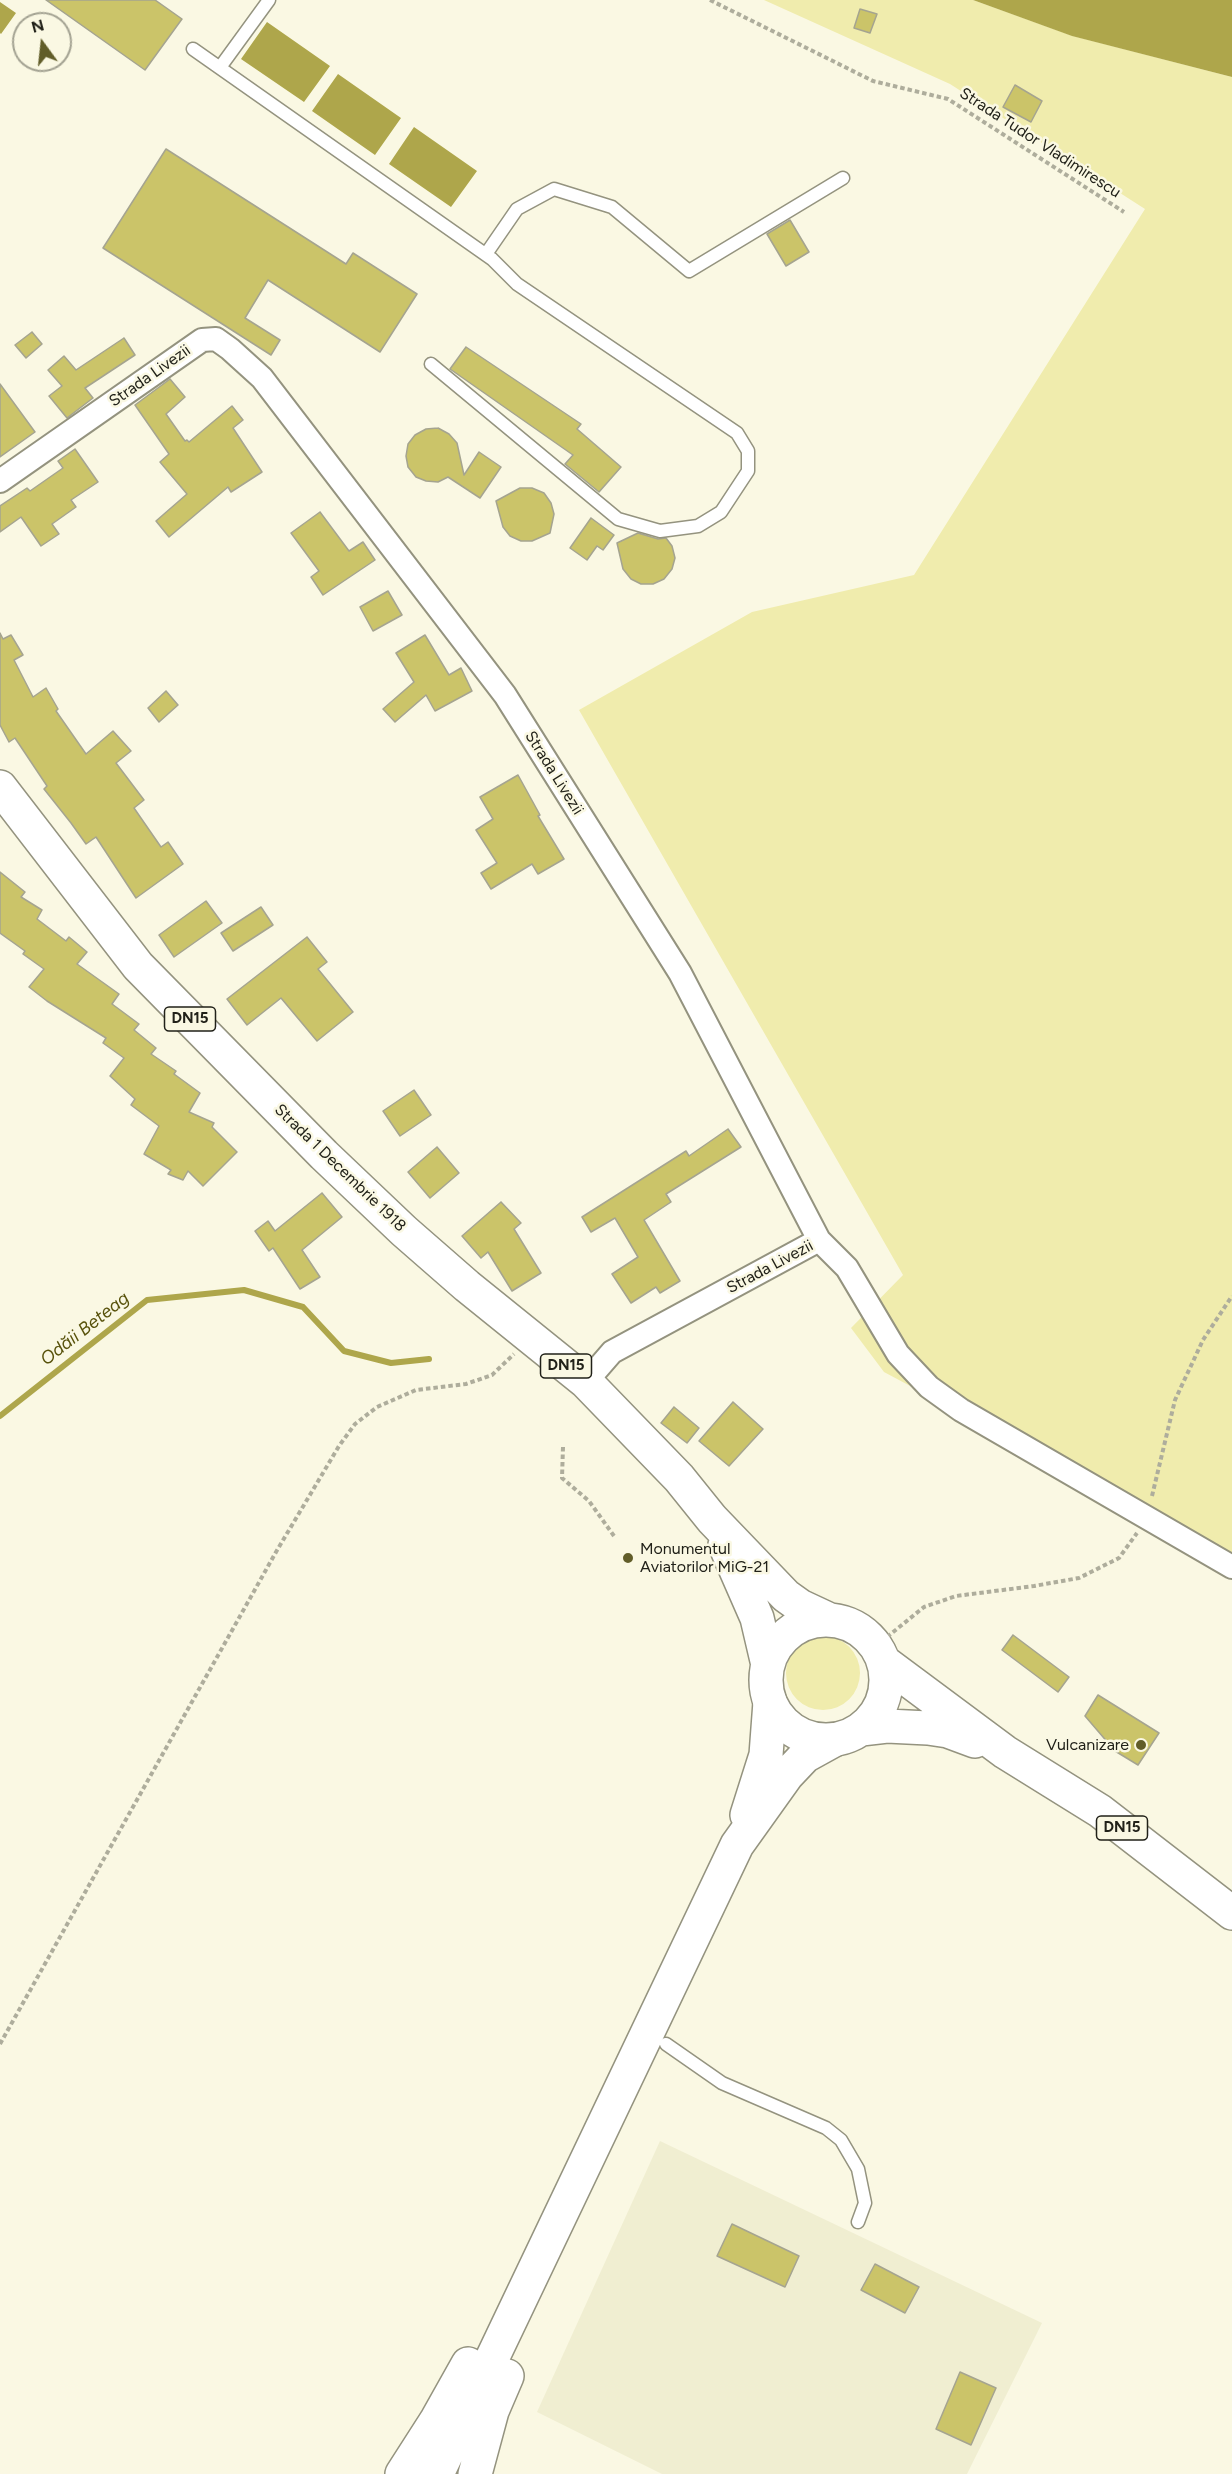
<!DOCTYPE html>
<html>
<head>
<meta charset="utf-8">
<style>
	body { margin:0 }
	#map { position:relative; width:1232px; height:2474px; overflow:hidden; background:#faf8e3; font-family:Figtree,sans-serif }
	canvas { display:block }
	.north { position:absolute; left:12px; top:12px; width:60px; height:60px; box-sizing:border-box; background:#faf8e3; border:2px solid #a3a292; border-radius:50%; rotate:345deg; font-size:16px; font-weight:700; line-height:24px; text-align:center; color:#212119 }
	.north::after { content:''; display:block; margin:auto; width:21px; height:27px; background:#615d29; clip-path:polygon(50% 0,100% 100%,50% 72%,0 100%) }
</style>
</head>
<body>
<div id="map">
<canvas width="1232" height="2474"></canvas>
<div class="north">N</div>
</div>
<script>
const ctx = document.querySelector('canvas').getContext('2d');
ctx.lineJoin = 'round';
function paint(path, color) {
  ctx.fillStyle = color;
  ctx.fill(path, 'evenodd');
}
function toPath(rows) {
  const path = new Path2D();
  for (const r of rows) {
    if (r.length === 3) {
      path.moveTo(r[0] + r[2], r[1]);
      path.arc(r[0], r[1], r[2], 0, 2 * Math.PI);
      continue;
    }
    path.moveTo(r[0], r[1]);
    for (let i = 2; i < r.length; i += 2) path.lineTo(r[i], r[i + 1]);
  }
  return path;
}
function stroke(path, color, width, dash) {
  ctx.strokeStyle = color;
  ctx.lineWidth = width;
  ctx.lineCap = dash ? 'butt' : 'round';
  ctx.setLineDash(dash || []);
  ctx.stroke(path);
}
function write(font, color, halo, rows, align = 'center') {
  ctx.font = font + ' Figtree,sans-serif';
  ctx.lineWidth = 5;
  ctx.setLineDash([]);
  ctx.textBaseline = 'middle';
  ctx.strokeStyle = halo;
  ctx.fillStyle = color;
  for (const [text, x, y, turn = 0] of rows) {
    ctx.save();
    ctx.translate(x, y);
    ctx.rotate((+turn || 0) * Math.PI / 180);
    ctx.textAlign = isNaN(turn) ? turn : align;
    if (halo) ctx.strokeText(text, 0, 0);
    ctx.fillText(text, 0, 0);
    ctx.restore();
  }
}
paint(toPath([
	[660,2141,1042,2323,967,2474,662,2474,537,2412]
]), '#f0eed1');
paint(toPath([
	[764,0,973,0,1073,36,1232,77,1232,1558,884,1372,851,1328,903,1275,579,710,752,612,914,575,1145,209,950,84],
	[823,1673,37]
]), '#f0ecad');
paint(toPath([
	[973,0,1232,0,1232,77,1072,36],
	[0,2,16,13,1,34,0,33],
	[267,22,330,66,304,102,241,59],
	[338,74,401,118,375,155,312,111],
	[414,127,477,171,451,207,389,164]
]), '#aea64b');
stroke(toPath([
	[0,1416,147,1300,244,1290,303,1307,344,1351,391,1363,429,1359]
]), '#aea64b', 6);
const building = toPath([
	[46,0,155,0,182,19,145,70,46,0],
	[860,9,877,14,870,33,854,28,860,9],
	[1015,85,1042,101,1031,122,1003,107,1015,85],
	[166,149,346,264,353,253,417,294,380,352,268,280,245,318,280,340,271,355,103,248,166,149],
	[790,220,809,252,786,266,767,234,790,220],
	[32,332,42,344,26,358,15,345,32,332],
	[124,338,135,355,85,388,93,398,67,418,49,396,62,386,48,370,64,356,76,370,124,338],
	[466,347,581,424,577,429,621,467,599,492,565,464,573,455,450,369,466,347],
	[170,379,185,397,166,414,185,441,187,440,189,442,232,406,243,420,233,428,262,472,231,492,228,487,169,537,156,521,187,494,160,462,169,454,135,405,170,379],
	[0,384,35,432,0,457,0,384],
	[438,428,449,434,457,443,464,475,479,452,501,467,480,498,448,477,438,482,426,481,416,477,408,467,406,456,408,444,415,435,426,429,438,428],
	[75,449,98,482,71,500,76,507,52,524,59,534,41,546,21,517,0,532,0,506,27,488,30,491,63,468,58,461,75,449],
	[520,488,532,488,544,493,551,503,554,514,550,533,532,541,521,541,510,536,503,527,496,501,520,488],
	[320,512,349,551,363,542,375,560,323,595,311,577,319,571,291,533,320,512],
	[591,518,614,535,603,550,597,546,587,560,570,548,591,518],
	[638,533,658,539,666,538,672,546,675,558,672,569,664,579,653,584,641,584,631,579,623,569,617,543,638,533],
	[388,591,402,615,373,631,360,607,388,591],
	[0,633,3,639,11,635,23,655,14,660,33,697,46,688,58,709,56,711,86,754,113,731,131,751,116,763,144,800,134,808,161,847,168,842,183,864,136,898,96,837,86,844,71,823,44,789,47,786,15,738,9,742,0,725,0,633],
	[425,635,449,675,461,668,472,691,435,711,426,695,395,722,383,709,414,682,396,653,425,635],
	[166,691,178,705,159,722,148,708,166,691],
	[518,775,540,815,538,816,564,859,538,874,532,864,491,889,481,873,497,863,476,830,493,819,480,797,518,775],
	[0,872,25,892,21,897,42,910,37,919,66,941,69,937,87,952,77,964,119,994,112,1004,139,1024,134,1030,156,1048,151,1054,176,1071,174,1074,200,1093,189,1112,214,1123,212,1127,237,1152,203,1186,188,1171,183,1180,168,1174,171,1170,144,1154,159,1126,131,1105,135,1099,110,1076,124,1058,103,1043,106,1038,47,1001,29,987,44,969,23,954,25,951,0,933,0,872],
	[206,901,222,923,174,957,159,935,206,901],
	[261,907,273,925,233,951,221,933,261,907],
	[307,937,327,962,318,969,353,1012,317,1041,281,998,247,1025,227,999,307,937],
	[414,1090,431,1115,400,1136,383,1111,414,1090],
	[728,1129,741,1147,666,1194,671,1202,644,1220,680,1281,660,1293,656,1287,631,1303,612,1274,638,1257,615,1218,591,1232,582,1217,686,1151,689,1156,728,1129],
	[437,1147,459,1173,430,1198,408,1172,437,1147],
	[322,1193,342,1217,302,1250,320,1277,300,1289,273,1248,269,1251,255,1231,268,1221,275,1231,322,1193],
	[501,1202,521,1223,514,1229,541,1273,512,1291,488,1252,481,1258,462,1236,501,1202],
	[733,1402,763,1429,729,1466,699,1441,733,1402],
	[674,1407,699,1428,687,1443,661,1423,674,1407],
	[1013,1635,1069,1677,1058,1692,1002,1650,1013,1635],
	[1098,1695,1159,1733,1138,1765,1115,1751,1085,1716,1098,1695],
	[732,2224,799,2256,785,2287,717,2256,732,2224],
	[875,2264,919,2287,905,2313,861,2290,875,2264],
	[960,2372,996,2388,971,2445,936,2429,960,2372]
]);
paint(building, '#cbc469');
stroke(building, '#a5a490', 1.5);
const service = toPath([
	[193,49,492,259,517,284,737,433,748,451,748,471,721,512,698,526,660,531,618,519,431,364],
	[221,66,269,0],
	[486,254,517,209,554,189,612,207,689,271,843,178],
	[666,2044,722,2083,826,2128,841,2140,858,2169,865,2203,858,2222]
]);
const minor = toPath([
	[0,481,202,340,216,339,230,349,262,378,505,695,680,973,819,1240,612,1352,586,1382],
	[819,1240,847,1268,898,1354,929,1387,961,1410,1232,1567]
]);
const primary = toPath([
	[0,787,138,966,324,1155,404,1231,467,1286,586,1382,679,1478,712,1519,786,1596,800,1606,830,1620],
	[725,1545,757,1618,768,1665],
	[826,1680,60],
	[884,1662,1005,1752,1100,1811,1232,1913],
	[861,1729,887,1726,928,1728,948,1731,975,1741]
]);
const motorway = toPath([
	[747,1815,766,1755,770,1702],
	[402,2474,436,2421,468,2364],
	[437,2474,737,1845,787,1775,805,1756,834,1740],
	[475,2474,492,2411,507,2376]
]);
stroke(service, '#94937f', 15);
stroke(minor, '#94937f', 26);
stroke(primary, '#94937f', 36);
stroke(motorway, '#94937f', 36);
stroke(toPath([
	[710,0,873,81,948,99,1124,212],
	[563,1447,562,1478,589,1501,614,1536],
	[1152,1496,1175,1400,1203,1340,1232,1296],
	[887,1637,924,1607,956,1596,1034,1586,1079,1578,1119,1558,1137,1533],
	[0,2044,276,1552,339,1446,355,1424,377,1407,416,1390,466,1384,492,1375,514,1354]
]), '#aead9c', 4, [4.5, 3]);
stroke(service, '#fff', 12);
stroke(minor, '#fff', 22);
stroke(primary, '#fff', 33);
stroke(motorway, '#fff', 33);
for (const [x, y, r, color] of [
	[628,1558,6,"#615d29"],
	[1141,1745,6,"#615d29"]
]) {
  const dot = new Path2D();
  dot.arc(x, y, r, 0, 2 * Math.PI);
  ctx.fillStyle = color;
  ctx.fill(dot);
  stroke(dot, '#faf8e3', 2);
}
for (const [x, y, w] of [
	[190,1019,51],
	[566,1366,51],
	[1122,1828,51]
]) {
  const box = new Path2D();
  box.roundRect(x - w / 2, y - 12, w, 24, 4.5);
  ctx.fillStyle = '#faf8e3';
  ctx.fill(box);
  stroke(box, '#212119', 1.5);
}
write('bold 15px', '#212119', null, [
	["DN15",190,1019],
	["DN15",566,1366],
	["DN15",1122,1828]
]);
write('16px', '#212119', '#faf8e3', [
	["Strada Tudor Vladimirescu",1040,143,33],
	["Strada Livezii",150,376,-35],
	["Strada Livezii",554,773,58],
	["Strada 1 Decembrie 1918",340,1168,44],
	["Strada Livezii",770,1267,-28]
]);
write('16px', '#212119', '#faf8e3', [
	["Monumentul",640,1549],
	["Aviatorilor MiG-21",640,1567],
	["Vulcanizare",1129,1745,"right"]
], 'left');
write('italic 18px', '#58520b', '#faf8e3', [
	["Odăii Beteag",85,1329,-38]
]);
</script>
</body>
</html>
